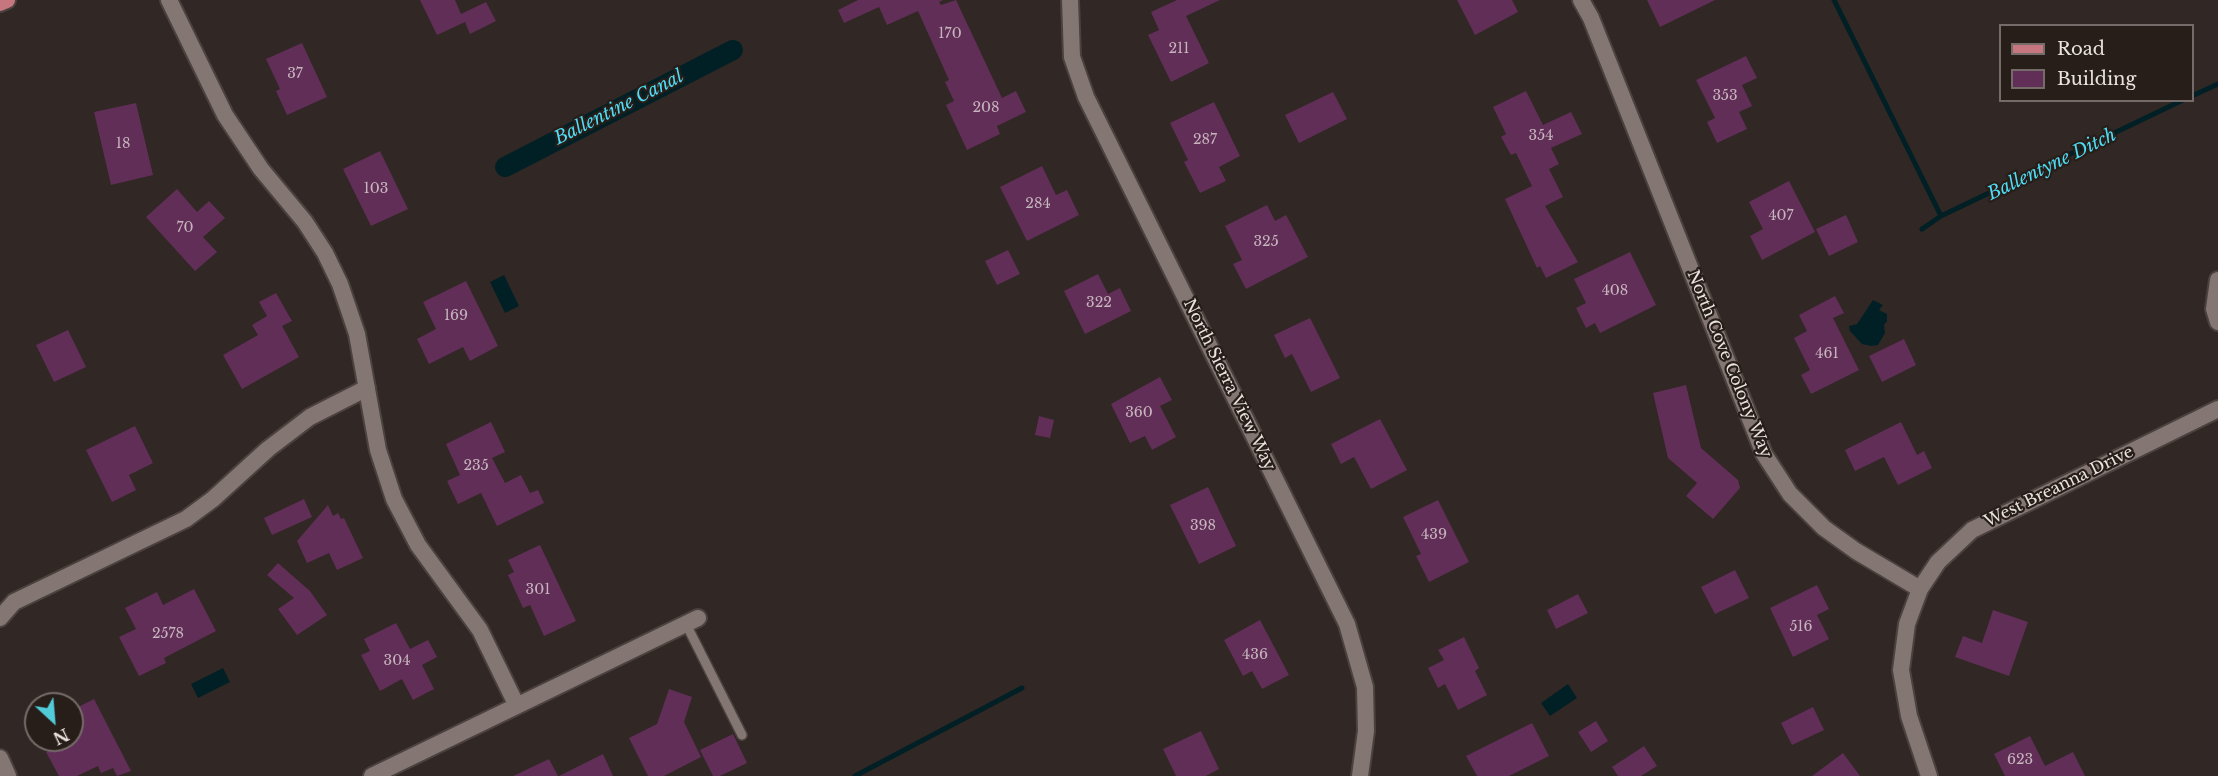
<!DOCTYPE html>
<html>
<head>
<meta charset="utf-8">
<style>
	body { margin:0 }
	#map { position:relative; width:2218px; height:776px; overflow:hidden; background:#312724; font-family:"Libre Baskerville",serif }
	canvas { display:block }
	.legend { position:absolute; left:1999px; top:24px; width:195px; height:78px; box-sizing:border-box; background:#271e1a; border:2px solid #756c69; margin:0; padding:8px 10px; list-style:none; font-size:18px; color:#e9e2df }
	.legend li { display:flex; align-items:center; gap:12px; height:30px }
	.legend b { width:30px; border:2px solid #756c69 }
	.north { position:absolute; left:24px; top:692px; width:60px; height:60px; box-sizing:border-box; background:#271e1a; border:2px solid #756c69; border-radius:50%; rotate:154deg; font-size:16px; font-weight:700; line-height:24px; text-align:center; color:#e9e2df }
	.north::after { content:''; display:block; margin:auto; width:21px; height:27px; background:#52cbd8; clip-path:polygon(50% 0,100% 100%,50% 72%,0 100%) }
</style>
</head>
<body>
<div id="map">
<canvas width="2218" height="776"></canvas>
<ul class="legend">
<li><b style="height:8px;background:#c6767f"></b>Road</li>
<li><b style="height:16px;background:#612e58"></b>Building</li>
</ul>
<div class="north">N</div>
</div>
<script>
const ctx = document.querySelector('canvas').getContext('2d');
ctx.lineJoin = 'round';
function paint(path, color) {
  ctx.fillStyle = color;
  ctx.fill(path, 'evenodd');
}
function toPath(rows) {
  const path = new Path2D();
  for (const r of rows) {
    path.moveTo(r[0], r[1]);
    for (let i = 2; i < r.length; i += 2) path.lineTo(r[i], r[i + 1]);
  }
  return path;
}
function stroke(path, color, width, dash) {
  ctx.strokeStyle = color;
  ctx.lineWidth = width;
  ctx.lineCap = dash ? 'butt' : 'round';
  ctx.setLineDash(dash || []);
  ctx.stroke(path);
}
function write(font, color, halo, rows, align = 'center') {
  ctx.font = font + ' "Libre Baskerville",serif';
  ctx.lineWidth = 4.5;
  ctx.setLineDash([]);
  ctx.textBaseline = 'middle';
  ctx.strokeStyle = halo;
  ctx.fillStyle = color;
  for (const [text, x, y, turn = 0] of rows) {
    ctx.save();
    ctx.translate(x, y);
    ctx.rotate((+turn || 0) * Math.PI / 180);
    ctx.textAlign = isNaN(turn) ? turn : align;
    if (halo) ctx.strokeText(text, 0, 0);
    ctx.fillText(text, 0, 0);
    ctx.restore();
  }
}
paint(toPath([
	[504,275,519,306,505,313,490,282],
	[1873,300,1883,305,1879,310,1887,314,1887,321,1884,325,1885,333,1878,345,1872,346,1862,344,1850,331,1849,326,1857,324],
	[223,668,230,682,198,698,191,684],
	[1568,684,1577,698,1550,716,1541,703]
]), '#012025');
stroke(toPath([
	[1834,0,1941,216],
	[2192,96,2218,84],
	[1922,229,1941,216,2183,100],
	[855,776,1022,688]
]), '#012025', 5);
stroke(toPath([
	[505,167,733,50]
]), '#012025', 20);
paint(toPath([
	[420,0,455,0,461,14,486,2,496,21,470,34,465,22,437,35],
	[858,0,943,0,939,2,941,5,956,0,1002,98,1016,91,1026,112,997,126,1000,134,967,150,946,105,954,101,945,82,949,80,918,11,887,25,879,7,844,23,838,10],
	[1177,0,1220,0,1186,16,1209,63,1171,82,1148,35,1159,30,1151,12],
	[1457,0,1512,0,1518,12,1475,35],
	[1647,0,1715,0,1660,27],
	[302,43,327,97,287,115,276,91,280,89,266,59],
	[1746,56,1757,78,1742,85,1752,106,1739,112,1747,129,1717,143,1707,122,1715,118,1696,80],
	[1526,91,1543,125,1571,112,1582,134,1551,148,1559,164,1549,169,1563,197,1545,206,1578,262,1546,278,1540,266,1537,268,1505,199,1532,186,1516,153,1511,155,1501,137,1506,134,1493,107],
	[1333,92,1347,119,1299,143,1285,115],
	[1214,102,1240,156,1219,167,1226,181,1200,193,1184,162,1188,160,1170,123],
	[136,103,153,175,111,185,94,112],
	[380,151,408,209,371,226,343,169],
	[1042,166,1056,195,1067,190,1079,215,1027,241,1000,187],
	[1789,181,1815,232,1762,260,1750,236,1763,229,1749,202],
	[177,189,197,212,209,201,225,218,203,237,217,252,195,271,146,217],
	[1267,205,1275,221,1286,215,1308,257,1246,289,1233,264,1242,260,1225,226],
	[1846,215,1858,242,1829,256,1816,229],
	[1008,250,1020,274,997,285,985,261],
	[1630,252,1656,305,1600,333,1595,323,1586,328,1576,308,1586,303,1574,279],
	[1098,274,1108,294,1120,288,1131,311,1085,334,1064,291],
	[466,281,498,346,470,361,463,347,429,364,417,339,436,329,423,302],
	[276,293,292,321,282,326,299,357,242,389,223,355,258,335,252,325,267,316,259,302],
	[1835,296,1844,313,1833,318,1859,370,1811,394,1801,375,1810,370,1794,338,1807,331,1799,315],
	[1310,318,1340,378,1311,392,1292,354,1285,358,1274,335],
	[68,330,86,367,54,382,36,345],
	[1904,339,1916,365,1882,382,1869,356],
	[1160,377,1172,400,1160,406,1176,437,1152,450,1145,436,1130,443,1111,404],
	[1686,385,1701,448,1738,480,1740,488,1713,519,1686,496,1697,483,1668,458,1653,393],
	[1039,416,1054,420,1050,438,1035,435],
	[1380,419,1407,470,1371,489,1354,457,1341,464,1331,444],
	[491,422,505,452,492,458,505,483,521,475,530,493,538,490,544,503,497,526,481,493,458,504,447,481,460,475,446,444],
	[1901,422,1917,455,1924,451,1932,468,1898,485,1884,457,1855,471,1845,450],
	[135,426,153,463,129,475,136,490,112,502,86,450],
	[1208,487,1236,546,1199,564,1170,505],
	[304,499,312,517,272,535,264,518],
	[1438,500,1469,562,1429,582,1416,556,1421,554,1403,517],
	[328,505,333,516,338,513,341,519,344,518,363,558,337,570,329,553,307,563,297,541],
	[540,545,576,621,544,636,530,605,523,608,508,575,514,572,508,560],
	[278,563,310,591,327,615,297,635,278,609,294,598,267,575],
	[1735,570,1749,598,1715,614,1701,587],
	[1817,585,1829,609,1817,615,1829,639,1793,657,1770,608],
	[194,589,216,631,164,658,166,663,139,676,119,637,136,629,125,608,157,592,163,605],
	[1578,594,1588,613,1556,629,1547,610],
	[1993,610,2028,622,2009,676,1955,657,1963,636,1982,643],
	[1260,620,1289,675,1262,689,1252,671,1243,676,1224,640],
	[396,623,410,649,428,640,437,657,422,665,434,689,413,700,402,679,380,691,361,655,370,651,364,639],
	[1464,637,1479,668,1475,671,1487,695,1458,710,1445,684,1438,688,1428,668,1444,660,1438,650],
	[669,689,692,697,684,722,701,757,664,776,648,776,629,738,657,724],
	[94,699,131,771,117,776,113,768,101,773,98,766,77,776,59,776,46,752,72,740,72,710],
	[1813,707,1824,730,1792,745,1781,723],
	[1596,721,1608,741,1591,752,1578,732],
	[1532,723,1549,756,1509,776,1477,776,1466,756],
	[1201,731,1219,769,1206,776,1176,776,1163,749],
	[733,734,747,763,720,776,713,776,700,750],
	[2030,736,2045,766,2073,752,2085,776,2005,776,1994,754],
	[1644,746,1657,766,1641,776,1618,776,1612,767],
	[1843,753,1860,776,1812,776],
	[603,754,613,776,559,776],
	[549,759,558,776,513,776]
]), '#612e58');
const service = toPath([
	[686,624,742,735]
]);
const minor = toPath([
	[169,0,225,115,261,169,305,222,325,253,340,284,357,334,378,450,394,499,418,545,480,630,516,704],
	[1070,0,1072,57,1086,97,1347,624,1365,687,1366,731,1360,776],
	[1581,0,1591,18,1764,454,1790,494,1824,528,1856,551,1920,589,1907,624,1901,670,1909,716,1929,776],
	[2218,280,2214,309,2218,322],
	[1920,589,1938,562,1972,530,2218,409],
	[0,618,14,602,186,519,213,499,268,449,310,417,367,388],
	[0,758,8,776],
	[372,776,698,618]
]);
const primary = toPath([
	[0,3,7,0]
]);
stroke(service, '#4b423f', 12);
stroke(minor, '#4b423f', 20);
stroke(primary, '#4b423f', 20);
stroke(service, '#847773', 9);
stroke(minor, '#847773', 16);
stroke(primary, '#c6767f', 16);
write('14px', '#c7b5bd', null, [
	["170",950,34],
	["211",1179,49],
	["37",295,74],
	["353",1725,96],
	["208",986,108],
	["354",1541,136],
	["287",1205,140],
	["18",123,144],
	["103",376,189],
	["284",1038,204],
	["407",1781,216],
	["70",185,228],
	["325",1266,242],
	["408",1615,291],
	["322",1099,303],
	["169",456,316],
	["461",1827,354],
	["360",1139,413],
	["235",476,466],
	["398",1203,526],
	["439",1434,535],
	["301",538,590],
	["516",1801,627],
	["2578",168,634],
	["436",1255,655],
	["304",397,661],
	["623",2020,760]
]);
write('16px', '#e9e2df', '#271e1a', [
	["North Cove Colony Way",1729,364,68],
	["North Sierra View Way",1229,385,64],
	["West Breanna Drive",2059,487,-26]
]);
write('italic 18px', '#4fddf5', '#271e1a', [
	["Ballentine Canal",619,108,-27],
	["Ballentyne Ditch",2052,165,-26]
]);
</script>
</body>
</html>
